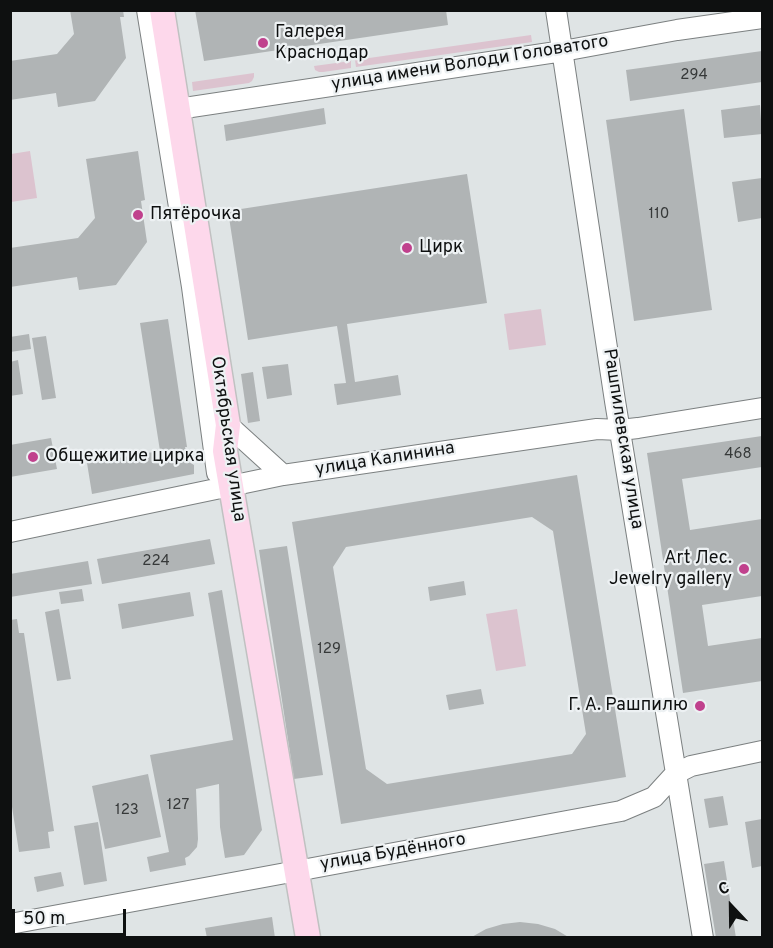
<!DOCTYPE html>
<html>
<head>
<meta charset="utf-8">
<style>
	body { margin:0 }
	#map { position:relative; width:773px; height:948px; overflow:hidden; background:#dfe4e5; font-family:Overpass,sans-serif }
	canvas { display:block }
	.frame { position:absolute; inset:0; border:12px solid #0e1010; pointer-events:none }
	.north { position:absolute; left:701px; top:876px; width:60px; height:60px; -webkit-text-stroke:4px #edf1f3; paint-order:stroke; rotate:338deg; font-size:16px; font-weight:700; line-height:24px; text-align:center; color:#0e1010 }
	.north::after { content:''; display:block; margin:auto; width:21px; height:27px; background:#0e1010; clip-path:polygon(50% 0,100% 100%,50% 72%,0 100%) }
	.scale { position:absolute; left:12px; top:909px; width:114px; height:27px; box-sizing:border-box; border:3px solid #0e1010; border-top:0; padding-left:8px; font-size:18px; line-height:21px; white-space:nowrap; color:#0e1010; -webkit-text-stroke:4px #edf1f3; paint-order:stroke }
</style>
</head>
<body>
<div id="map">
<canvas width="773" height="948"></canvas>
<div class="frame"></div>
<div class="north">С</div>
<div class="scale">50 m</div>
</div>
<script>
const ctx = document.querySelector('canvas').getContext('2d');
ctx.lineJoin = 'round';
function paint(path, color) {
  ctx.fillStyle = color;
  ctx.fill(path, 'evenodd');
}
function toPath(rows) {
  const path = new Path2D();
  for (const r of rows) {
    path.moveTo(r[0], r[1]);
    for (let i = 2; i < r.length; i += 2) path.lineTo(r[i], r[i + 1]);
  }
  return path;
}
function stroke(path, color, width, dash) {
  ctx.strokeStyle = color;
  ctx.lineWidth = width;
  ctx.lineCap = dash ? 'butt' : 'round';
  ctx.setLineDash(dash || []);
  ctx.stroke(path);
}
function write(font, color, halo, rows, align = 'center') {
  ctx.font = font + ' Overpass,sans-serif';
  ctx.lineWidth = 4.5;
  ctx.setLineDash([]);
  ctx.textBaseline = 'middle';
  ctx.strokeStyle = halo;
  ctx.fillStyle = color;
  for (const [text, x, y, turn = 0] of rows) {
    ctx.save();
    ctx.translate(x, y);
    ctx.rotate((+turn || 0) * Math.PI / 180);
    ctx.textAlign = isNaN(turn) ? turn : align;
    if (halo) ctx.strokeText(text, 0, 0);
    ctx.fillText(text, 0, 0);
    ctx.restore();
  }
}
paint(toPath([
	[531,35,532,42,356,67,355,60],
	[351,61,351,68,323,72,319,72,315,70,314,66],
	[254,73,254,77,252,81,249,83,193,91,192,82],
	[30,151,37,198,11,202,11,154],
	[541,309,546,345,509,350,504,314],
	[517,609,526,666,496,671,486,614]
]), '#dcc3cf');
paint(toPath([
	[70,10,123,10,124,17,120,17,126,58,95,101,58,107,56,93,10,100,10,61,57,54,74,34],
	[195,10,446,10,448,25,204,61],
	[762,51,762,82,630,101,626,70],
	[760,105,762,134,724,138,721,110],
	[324,108,326,124,226,141,224,125],
	[684,109,712,310,634,321,606,120],
	[138,151,145,200,141,201,147,242,116,285,79,290,77,277,10,287,10,248,78,238,95,218,86,159],
	[467,174,487,303,347,324,355,382,398,375,401,395,337,405,334,384,346,383,337,326,248,340,228,211],
	[762,178,762,218,738,222,732,182],
	[168,319,187,447,185,447,189,462,194,465,194,474,92,494,87,463,160,451,140,323],
	[29,334,31,349,10,352,10,337],
	[46,336,56,398,42,400,32,338],
	[18,360,23,394,10,396,10,362],
	[288,364,292,395,267,399,262,367],
	[253,372,260,421,248,423,241,374],
	[762,436,762,467,682,479,690,530,762,519,762,596,702,605,708,646,762,638,762,681,683,693,647,453],
	[51,438,57,469,10,477,10,445],
	[577,475,626,777,341,824,292,522],
	[532,517,553,531,586,734,572,754,387,784,366,769,333,567,346,547],
	[210,539,215,564,102,584,97,559],
	[287,546,323,775,294,779,259,550],
	[88,561,92,584,10,597,10,574],
	[464,581,466,595,430,601,428,587],
	[82,589,84,601,61,604,59,592],
	[222,590,262,830,244,855,225,858,220,827,219,784,196,789,198,839,197,847,189,856,185,858,186,865,150,872,147,857,169,852,150,755,233,740,208,593],
	[190,592,194,616,122,629,118,604],
	[59,609,71,679,57,681,45,612],
	[17,619,19,633,24,633,54,831,48,832,50,848,19,852,10,794,10,620],
	[481,689,484,704,449,710,446,695],
	[148,774,161,837,105,849,92,786],
	[723,796,728,825,709,828,704,799],
	[762,819,762,866,752,868,745,822],
	[98,822,107,881,84,885,74,826],
	[724,861,736,938,716,938,704,864],
	[61,872,64,886,37,892,34,877],
	[272,917,275,938,207,938,205,928],
	[520,922,538,924,555,929,570,938,470,938,486,929,503,924]
]), '#b0b4b5');
const minor = toPath([
	[147,10,192,287,217,473],
	[556,10,615,401,703,938],
	[178,109,563,51,677,30,762,18],
	[228,425,283,475],
	[10,532,283,475,597,429,620,430,638,428,762,408],
	[10,924,621,811,654,797,675,774,691,766,762,751]
]);
const major = toPath([
	[162,10,228,425,225,451,308,938]
]);
stroke(minor, '#7c8081', 22);
stroke(major, '#c0c1c1', 27);
stroke(minor, '#fff', 20);
stroke(major, '#fdd8eb', 24);
for (const [x, y, r, color] of [
	[263,43,6,"#c0418d"],
	[138,215,6,"#c0418d"],
	[407,248,6,"#c0418d"],
	[33,457,6,"#c0418d"],
	[744,569,6,"#c0418d"],
	[700,706,6,"#c0418d"]
]) {
  const dot = new Path2D();
  dot.arc(x, y, r, 0, 2 * Math.PI);
  ctx.fillStyle = color;
  ctx.fill(dot);
  stroke(dot, '#edf1f3', 2);
}
write('15px', '#363939', null, [
	["294",694,76],
	["110",659,215],
	["468",738,455],
	["224",156,562],
	["129",329,650],
	["127",178,806],
	["123",127,811]
]);
write('18px', '#0e1010', '#edf1f3', [
	["Галерея",275,33],
	["Краснодар",275,54],
	["Пятёрочка",150,215],
	["Цирк",419,248],
	["Общежитие цирка",45,457],
	["Art Лес.",732,559,"right"],
	["Jewelry gallery",732,580,"right"],
	["Г. А. Рашпилю",688,706,"right"]
], 'left');
write('18px', '#0e1010', '#edf1f3', [
	["улица имени Володи Головатого",470,64,-9],
	["Октябрьская улица",227,439,82],
	["Рашпилевская улица",622,439,81],
	["улица Калинина",385,460,-9],
	["улица Будённого",393,853,-10]
]);
</script>
</body>
</html>
